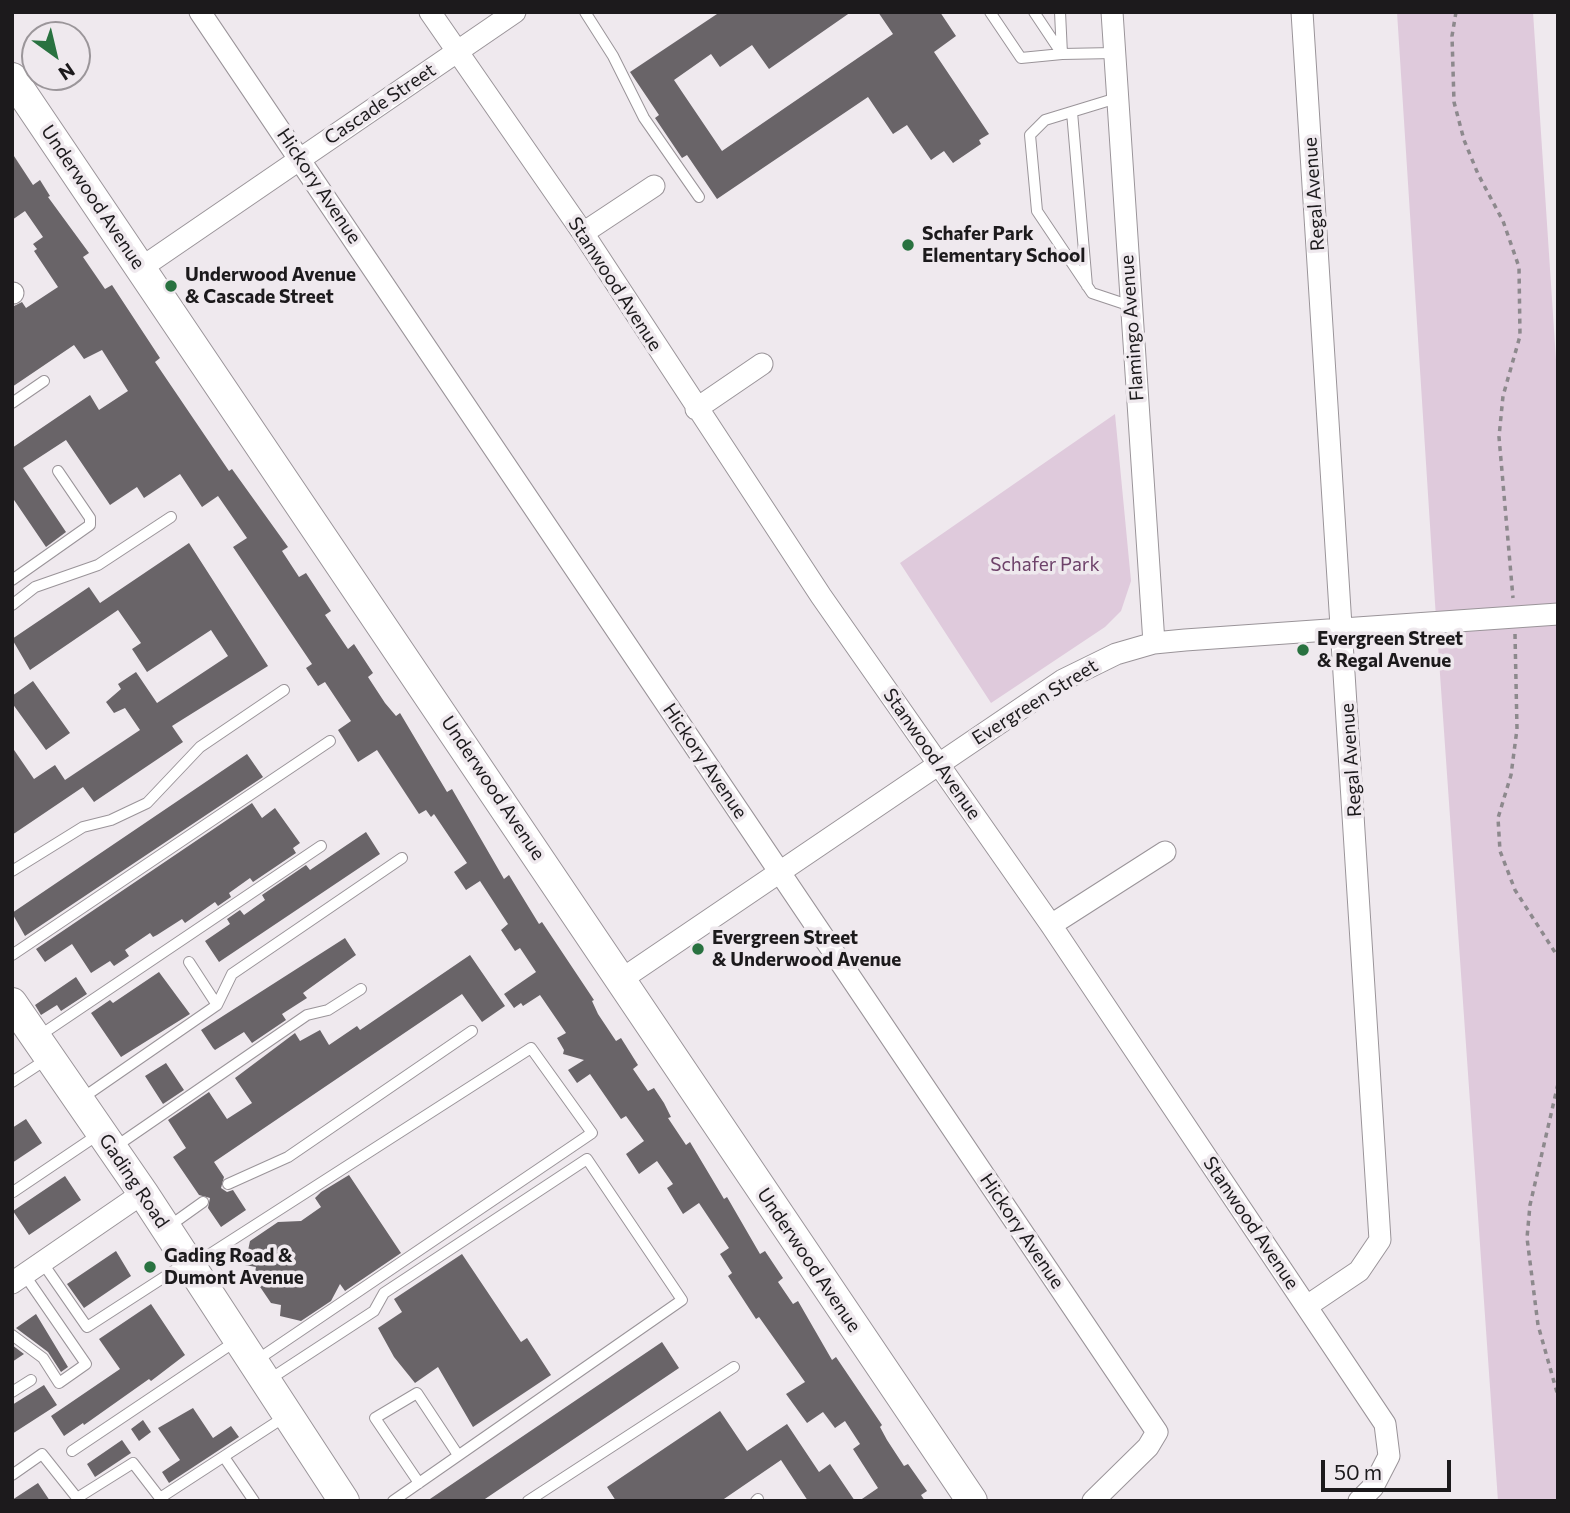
<!DOCTYPE html>
<html>
<head>
<meta charset="utf-8">
<style>
	body { margin:0 }
	#map { position:relative; width:1570px; height:1513px; overflow:hidden; background:#efe9ee; font-family:Commissioner,sans-serif }
	canvas { display:block }
	.frame { position:absolute; inset:0; border:14px solid #1c1a1c; pointer-events:none }
	.north { position:absolute; left:21px; top:21px; width:70px; height:70px; box-sizing:border-box; background:#efe9ee; border:2px solid #9b969a; border-radius:50%; rotate:146deg; font-size:19px; font-weight:700; line-height:28px; text-align:center; color:#1c1a1c }
	.north::after { content:''; display:block; margin:auto; width:24px; height:32px; background:#297240; clip-path:polygon(50% 0,100% 100%,50% 72%,0 100%) }
	.scale { position:absolute; left:1321px; top:1460px; width:130px; height:32px; box-sizing:border-box; border:4px solid #1c1a1c; border-top:0; padding-left:9px; font-size:21px; line-height:24px; white-space:nowrap; color:#1c1a1c; -webkit-text-stroke:5px #efe9ee; paint-order:stroke }
</style>
</head>
<body>
<div id="map">
<canvas width="1570" height="1513"></canvas>
<div class="frame"></div>
<div class="north">N</div>
<div class="scale">50 m</div>
</div>
<script>
const ctx = document.querySelector('canvas').getContext('2d');
ctx.lineJoin = 'round';
function paint(path, color) {
  ctx.fillStyle = color;
  ctx.fill(path, 'evenodd');
}
function toPath(rows) {
  const path = new Path2D();
  for (const r of rows) {
    path.moveTo(r[0], r[1]);
    for (let i = 2; i < r.length; i += 2) path.lineTo(r[i], r[i + 1]);
  }
  return path;
}
function stroke(path, color, width, dash) {
  ctx.strokeStyle = color;
  ctx.lineWidth = width;
  ctx.lineCap = dash ? 'butt' : 'round';
  ctx.setLineDash(dash || []);
  ctx.stroke(path);
}
function write(font, color, halo, rows, align = 'center') {
  ctx.font = font + ' Commissioner,sans-serif';
  ctx.lineWidth = 7;
  ctx.setLineDash([]);
  ctx.textBaseline = 'middle';
  ctx.strokeStyle = halo;
  ctx.fillStyle = color;
  for (const [text, x, y, turn = 0] of rows) {
    ctx.save();
    ctx.translate(x, y);
    ctx.rotate((+turn || 0) * Math.PI / 180);
    ctx.textAlign = isNaN(turn) ? turn : align;
    if (halo) ctx.strokeText(text, 0, 0);
    ctx.fillText(text, 0, 0);
    ctx.restore();
  }
}
paint(toPath([
	[1397,12,1533,12,1558,390,1558,1501,1498,1501,1435,603],
	[1115,414,1131,581,1121,611,1105,627,991,703,900,563]
]), '#dfcadc');
paint(toPath([
	[720,12,851,12,769,69,752,45,720,67,711,54,674,80,722,151,893,34,878,12,940,12,956,36,934,52,989,134,979,140,981,144,953,163,944,151,931,160,907,125,893,134,868,97,717,199,687,155,682,158,655,118,659,115,630,72],
	[12,153,33,185,40,180,50,196,48,197,89,253,83,257,105,289,112,285,160,358,155,362,195,421,229,471,232,469,288,547,282,551,299,577,306,573,331,611,325,615,348,649,354,644,373,673,368,677,385,703,396,716,400,713,447,792,452,789,504,879,509,875,539,924,542,922,594,1000,592,1001,598,1014,616,1041,621,1038,638,1065,633,1069,648,1091,654,1088,664,1103,671,1117,668,1118,686,1145,690,1142,724,1199,727,1197,760,1254,765,1251,783,1278,778,1282,793,1304,798,1301,832,1360,836,1357,882,1425,880,1427,887,1440,904,1466,908,1464,927,1491,921,1495,925,1501,859,1501,878,1488,853,1449,860,1444,845,1421,835,1428,823,1412,807,1423,786,1394,805,1382,759,1317,756,1319,728,1276,732,1273,720,1254,729,1248,699,1203,683,1214,667,1188,673,1184,657,1161,639,1174,626,1154,644,1141,626,1116,621,1119,590,1074,577,1083,568,1070,584,1060,563,1054,564,1050,557,1038,566,1033,540,995,523,1006,521,1003,514,1008,504,994,536,972,520,948,515,951,501,930,508,924,480,881,466,890,454,872,467,863,434,814,431,817,426,810,419,814,377,750,358,762,338,730,351,721,325,682,318,686,306,668,312,664,233,547,247,538,218,496,202,507,180,474,144,498,137,487,110,505,66,440,23,468,66,532,46,547,12,497,12,448,90,395,99,410,128,391,102,350,84,359,74,345,12,387,12,307,22,302,26,308,58,287,34,251,37,249,33,244,43,237,25,211,12,220],
	[189,543,268,666,172,726,183,742,94,802,83,787,12,835,12,747,34,779,55,765,65,780,140,730,125,708,114,713,106,702,121,689,118,684,136,672,157,703,228,656,211,630,147,672,132,649,141,643,118,610,30,670,12,639,89,587,100,603],
	[33,681,70,733,46,750,12,703,12,696],
	[247,754,263,777,25,936,12,913],
	[252,803,262,818,275,808,300,843,293,848,296,853,253,882,250,878,229,893,231,897,218,906,215,902,185,923,182,919,157,935,153,937,150,933,125,950,129,956,114,966,110,961,91,973,72,944,45,962,36,949],
	[366,832,380,854,219,962,205,941,230,924,227,919,240,910,244,915,265,900,262,895,306,865,310,870],
	[345,938,356,955,303,993,307,998,282,1014,286,1020,252,1043,244,1032,215,1050,213,1048,201,1030],
	[470,955,505,1006,482,1022,462,994,214,1162,224,1177,221,1188,227,1192,233,1190,246,1210,221,1227,208,1208,210,1198,199,1195,173,1157,186,1148,168,1120,209,1092,227,1119,252,1103,235,1078,295,1033,300,1041,320,1030,329,1045,357,1026,360,1030],
	[159,972,190,1014,121,1057,91,1013,110,1000,113,1003],
	[76,977,87,994,61,1011,57,1005,41,1015,35,1005],
	[166,1063,184,1090,163,1104,145,1076],
	[26,1119,42,1143,12,1163,12,1128],
	[349,1175,401,1253,345,1291,340,1284,331,1301,301,1321,280,1316,281,1305,271,1303,254,1278,256,1267,245,1265,250,1241,278,1222,301,1221,321,1207,315,1198,321,1192],
	[65,1176,81,1200,29,1235,13,1211],
	[116,1251,131,1276,84,1308,67,1284],
	[462,1254,521,1342,527,1338,551,1375,473,1427,438,1367,415,1383,394,1357,378,1328,402,1312,394,1299],
	[151,1304,185,1355,151,1381,149,1379,84,1425,83,1423,64,1436,51,1416,120,1369,99,1339],
	[36,1314,68,1367,61,1372,48,1352,16,1328],
	[662,1342,679,1368,482,1501,427,1501],
	[12,1345,24,1354,12,1362],
	[44,1385,57,1405,12,1434,12,1405],
	[193,1408,213,1438,231,1426,239,1437,169,1483,162,1472,180,1460,158,1428],
	[720,1411,747,1451,787,1424,819,1472,830,1464,855,1501,808,1501,781,1460,721,1501,616,1501,607,1487],
	[143,1420,151,1432,139,1441,131,1429],
	[122,1440,131,1453,95,1477,87,1464],
	[38,1483,50,1501,12,1501,12,1500]
]), '#696468');
const lane = toPath([
	[585,12,613,56,644,118,699,197],
	[990,12,1021,58,1062,54,1060,12],
	[1034,12,1062,54,1114,53],
	[1117,98,1045,120,1030,135,1037,211,1092,293,1131,306],
	[1072,112,1087,286],
	[12,403,44,381],
	[12,580,90,525,90,518,58,471],
	[12,605,35,587,98,565,171,517],
	[12,871,83,827,111,820,147,803,200,747,284,690],
	[12,955,330,741],
	[189,962,217,1005],
	[39,1036,321,846],
	[12,1082,47,1059],
	[81,1099,217,1005,232,974,402,858],
	[115,1147,307,1015,328,1010,361,989],
	[228,1184,288,1157,472,1031],
	[13,1192,99,1134],
	[168,1227,203,1202],
	[42,1262,87,1327,186,1263],
	[193,1265,531,1048,592,1133,257,1360],
	[12,1335,43,1358,59,1383,86,1364,24,1274],
	[267,1381,374,1311,384,1293,587,1159,682,1300,393,1501],
	[12,1392,31,1380],
	[72,1451,236,1341],
	[224,1457,254,1501],
	[12,1475,42,1454,77,1498,133,1463,160,1498,286,1416],
	[419,1483,375,1418,417,1393,458,1455],
	[528,1501,734,1367],
	[756,1501,758,1499]
]);
const street = toPath([
	[200,12,1157,1432,1148,1447,1093,1501],
	[430,12,583,233,821,596,1051,925,1385,1424,1389,1456,1373,1487,1359,1501],
	[1112,12,1154,643],
	[1302,12,1380,1240,1359,1271,1307,1306],
	[583,233,654,186],
	[141,268,515,12],
	[12,293,13,293],
	[696,409,762,364],
	[1051,925,1165,852],
	[622,979,1063,680,1116,654,1154,643,1185,640,1558,614],
	[12,1283,143,1193]
]);
const secondary = toPath([
	[12,78,972,1501],
	[12,1003,143,1193,344,1501]
]);
stroke(lane, '#9a9499', 12);
stroke(street, '#9a9499', 23);
stroke(secondary, '#9a9499', 32);
stroke(toPath([
	[1456,12,1452,36,1454,102,1464,140,1478,174,1503,221,1519,267,1520,336,1503,396,1499,437,1513,598],
	[1515,634,1517,729,1511,775,1498,818,1500,851,1515,890,1558,957],
	[1558,1084,1530,1205,1527,1238,1538,1325,1558,1396]
]), '#8d898d', 3.5, [5, 5]);
stroke(lane, '#fff', 10);
stroke(street, '#fff', 21);
stroke(secondary, '#fff', 30);
for (const [x, y, r, color] of [
	[908,245,7,"#297240"],
	[171,286,7,"#297240"],
	[1303,650,7,"#297240"],
	[698,949,7,"#297240"],
	[150,1267,7,"#297240"]
]) {
  const dot = new Path2D();
  dot.arc(x, y, r, 0, 2 * Math.PI);
  ctx.fillStyle = color;
  ctx.fill(dot);
  stroke(dot, '#efe9ee', 2.5);
}
write('19px', '#1c1a1c', '#efe9ee', [
	["Cascade Street",380,104,-34],
	["Hickory Avenue",319,186,56],
	["Regal Avenue",1314,194,-94],
	["Underwood Avenue",93,197,56],
	["Stanwood Avenue",615,284,57],
	["Flamingo Avenue",1132,328,-94],
	["Evergreen Street",1035,702,-32],
	["Stanwood Avenue",932,754,55],
	["Regal Avenue",1351,760,-94],
	["Hickory Avenue",705,761,56],
	["Underwood Avenue",493,788,56],
	["Gading Road",134,1181,56],
	["Stanwood Avenue",1251,1223,56],
	["Hickory Avenue",1022,1231,56],
	["Underwood Avenue",809,1260,56]
]);
write('bold 19px', '#1c1a1c', '#efe9ee', [
	["Schafer Park",922,234],
	["Elementary School",922,256],
	["Underwood Avenue",185,275],
	["& Cascade Street",185,297],
	["Evergreen Street",1317,639],
	["& Regal Avenue",1317,661],
	["Evergreen Street",712,938],
	["& Underwood Avenue",712,960],
	["Gading Road &",164,1256],
	["Dumont Avenue",164,1278]
], 'left');
write('19px', '#6e426a', '#efe9ee', [
	["Schafer Park",1045,565]
]);
</script>
</body>
</html>
